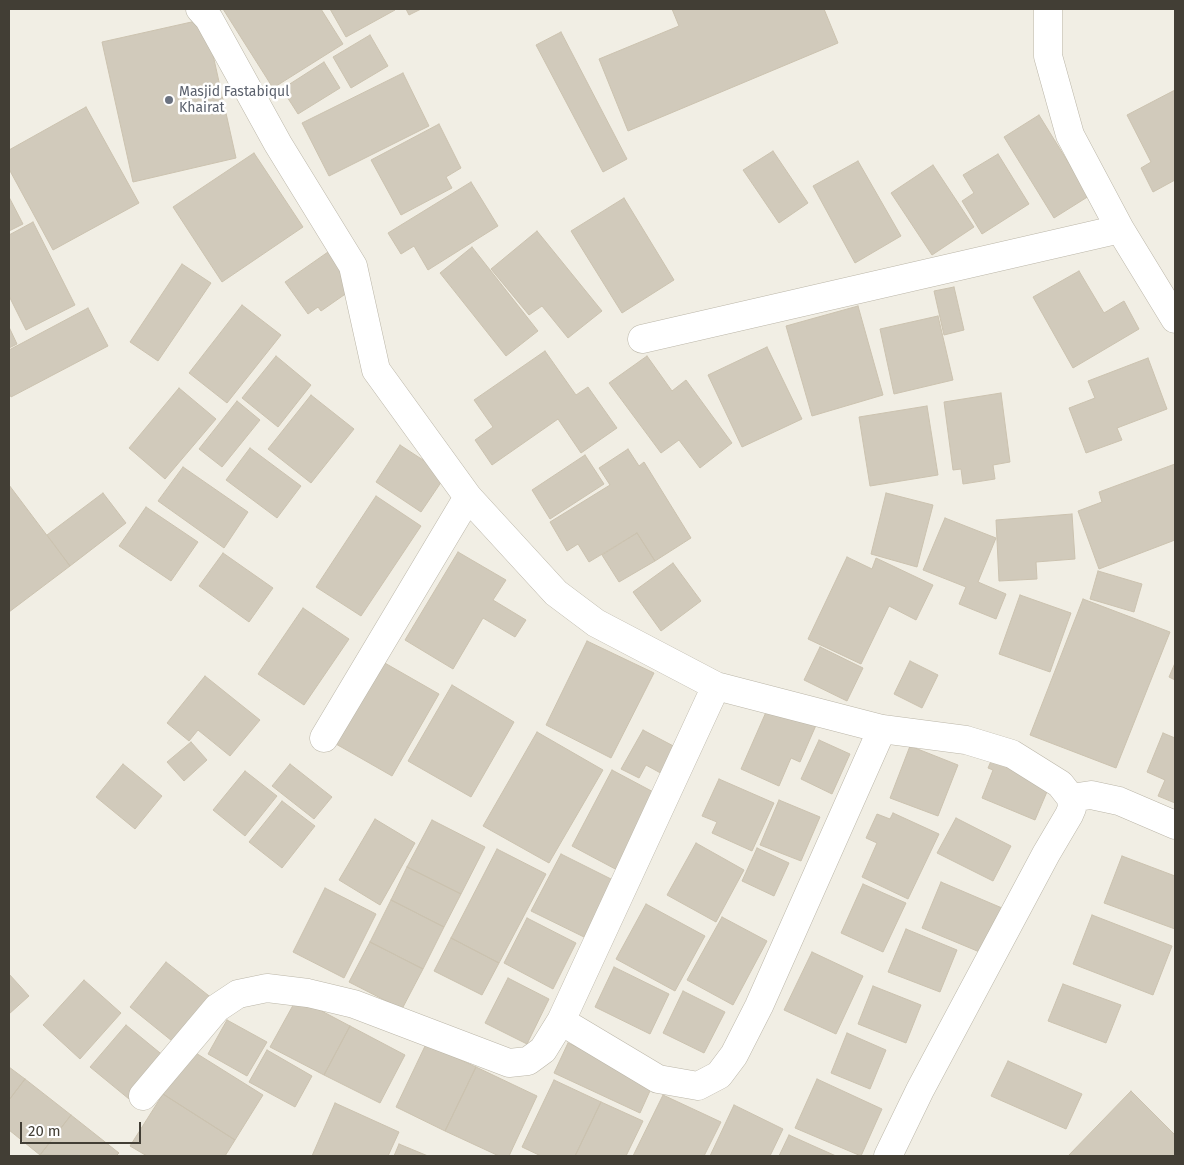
<!DOCTYPE html>
<html>
<head>
<meta charset="utf-8">
<style>
	body { margin:0 }
	#map { position:relative; width:1184px; height:1165px; overflow:hidden; background:#f1eee4; font-family:"Fira Sans",sans-serif }
	canvas { display:block }
	.frame { position:absolute; inset:0; border:10px solid #423e35; pointer-events:none }
	.scale { position:absolute; left:20px; top:1122px; width:121px; height:22px; box-sizing:border-box; border:2px solid #423e35; border-top:0; padding-left:6px; font-size:15px; line-height:18px; white-space:nowrap; color:#423e35; -webkit-text-stroke:4px #fff; paint-order:stroke }
</style>
</head>
<body>
<div id="map">
<canvas width="1184" height="1165"></canvas>
<div class="frame"></div>
<div class="scale">20 m</div>
</div>
<script>
const ctx = document.querySelector('canvas').getContext('2d');
ctx.lineJoin = 'round';
function paint(path, color) {
  ctx.fillStyle = color;
  ctx.fill(path, 'evenodd');
}
function toPath(rows) {
  const path = new Path2D();
  for (const r of rows) {
    path.moveTo(r[0], r[1]);
    for (let i = 2; i < r.length; i += 2) path.lineTo(r[i], r[i + 1]);
  }
  return path;
}
function stroke(path, color, width, dash) {
  ctx.strokeStyle = color;
  ctx.lineWidth = width;
  ctx.lineCap = dash ? 'butt' : 'round';
  ctx.setLineDash(dash || []);
  ctx.stroke(path);
}
function write(font, color, halo, rows, align = 'center') {
  ctx.font = font + ' "Fira Sans",sans-serif';
  ctx.lineWidth = 5;
  ctx.setLineDash([]);
  ctx.textBaseline = 'middle';
  ctx.strokeStyle = halo;
  ctx.fillStyle = color;
  for (const [text, x, y, turn = 0] of rows) {
    ctx.save();
    ctx.translate(x, y);
    ctx.rotate((+turn || 0) * Math.PI / 180);
    ctx.textAlign = isNaN(turn) ? turn : align;
    if (halo) ctx.strokeText(text, 0, 0);
    ctx.fillText(text, 0, 0);
    ctx.restore();
  }
}
const building = toPath([
	[223,9,321,9,343,44,273,88,223,9],
	[330,9,395,9,395,10,346,37,330,9],
	[406,9,421,9,409,15,406,9],
	[672,9,824,9,838,43,628,131,599,59,679,26,672,9],
	[205,19,236,158,133,182,102,42,205,19],
	[561,32,627,159,603,172,536,45,561,32],
	[370,35,388,66,351,88,333,57,370,35],
	[324,62,340,88,298,114,282,89,324,62],
	[403,73,429,126,329,176,302,123,403,73],
	[1175,90,1175,180,1153,192,1141,168,1151,162,1127,115,1175,90],
	[86,107,139,203,53,250,9,169,9,150,86,107],
	[1039,115,1089,196,1054,218,1004,137,1039,115],
	[439,124,461,168,446,177,452,188,401,215,371,160,439,124],
	[773,151,808,203,779,223,743,170,773,151],
	[254,153,303,227,222,282,173,207,254,153],
	[998,154,1029,204,982,234,962,201,974,193,963,175,998,154],
	[858,161,901,236,855,263,813,186,858,161],
	[933,165,974,227,932,255,891,193,933,165],
	[471,182,498,226,428,270,414,246,401,254,388,233,471,182],
	[9,197,23,224,9,231,9,197],
	[624,198,674,280,622,313,571,231,624,198],
	[33,222,75,305,26,330,9,296,9,235,33,222],
	[537,231,602,311,568,338,542,306,529,315,491,269,537,231],
	[472,247,538,331,506,356,440,273,472,247],
	[328,252,354,288,321,311,318,307,308,314,285,282,328,252],
	[182,264,211,283,158,361,130,342,182,264],
	[1079,271,1104,313,1124,301,1139,329,1073,368,1033,297,1079,271],
	[954,287,964,330,944,335,934,291,954,287],
	[242,305,281,335,227,403,189,373,242,305],
	[858,306,883,395,812,416,786,326,858,306],
	[88,308,108,346,11,397,9,393,9,350,88,308],
	[938,316,953,380,894,394,880,329,938,316],
	[9,327,17,344,9,348,9,327],
	[767,347,802,419,742,447,708,375,767,347],
	[545,351,576,395,588,387,617,428,581,453,558,419,492,465,475,440,493,427,474,400,545,351],
	[276,356,311,385,278,427,242,398,276,356],
	[647,356,672,391,686,380,732,443,700,468,679,440,661,453,609,383,647,356],
	[1148,358,1167,409,1117,428,1122,440,1086,453,1069,408,1095,398,1088,381,1148,358],
	[179,388,216,419,165,479,129,448,179,388],
	[1001,393,1010,462,993,465,995,479,963,484,961,469,953,470,944,402,1001,393],
	[311,395,354,429,311,483,268,449,311,395],
	[237,401,260,420,222,467,199,449,237,401],
	[927,406,938,475,870,486,859,417,927,406],
	[400,445,446,475,421,512,376,482,400,445],
	[250,448,301,486,277,518,226,480,250,448],
	[628,449,639,466,644,462,691,538,655,561,637,533,589,562,578,544,567,551,550,522,610,485,599,468,628,449],
	[585,455,604,484,550,519,532,490,585,455],
	[1175,464,1175,540,1099,569,1078,511,1102,502,1099,492,1175,464],
	[183,467,248,512,224,548,158,501,183,467],
	[9,485,70,566,9,612,9,485],
	[103,493,126,523,70,566,47,535,103,493],
	[886,493,933,505,917,567,871,554,886,493],
	[376,496,421,526,361,616,316,587,376,496],
	[146,507,198,542,171,581,119,546,146,507],
	[1072,514,1075,559,1036,562,1037,579,999,581,996,520,1072,514],
	[945,518,996,538,978,582,1006,594,996,619,959,604,966,587,923,570,945,518],
	[637,533,655,561,619,582,602,555,637,533],
	[458,552,506,580,493,600,526,620,515,637,483,618,453,669,405,640,458,552],
	[223,553,273,588,249,622,199,586,223,553],
	[847,557,872,569,876,558,933,585,916,620,889,606,861,664,808,639,847,557],
	[673,563,701,601,661,631,633,592,673,563],
	[1098,571,1142,584,1134,612,1090,599,1098,571],
	[1020,595,1071,613,1050,672,999,654,1020,595],
	[1083,599,1170,632,1116,768,1030,735,1083,599],
	[303,608,349,639,304,705,258,674,303,608],
	[587,641,654,673,611,758,546,725,587,641],
	[820,647,863,668,847,701,804,680,820,647],
	[910,661,938,675,922,708,894,694,910,661],
	[383,662,439,694,392,776,336,744,383,662],
	[1175,663,1175,680,1169,677,1175,663],
	[205,676,260,720,230,756,198,730,189,741,167,723,205,676],
	[452,685,514,722,471,797,408,761,452,685],
	[770,703,817,723,800,762,791,758,779,786,741,769,770,703],
	[643,730,681,750,666,776,646,765,639,778,621,769,643,730],
	[537,732,603,770,549,863,483,826,537,732],
	[1163,733,1175,738,1175,803,1158,796,1165,780,1147,772,1163,733],
	[819,740,850,754,832,794,801,779,819,740],
	[191,742,207,760,184,781,167,762,191,742],
	[910,746,958,765,938,816,890,798,910,746],
	[995,752,1049,787,1035,820,982,798,993,770,988,768,995,752],
	[123,764,162,796,135,829,96,797,123,764],
	[290,764,332,797,314,819,272,786,290,764],
	[612,770,659,795,619,871,572,846,612,770],
	[245,771,277,796,245,836,213,810,245,771],
	[719,779,774,803,752,851,712,833,717,822,702,816,719,779],
	[779,800,820,817,801,861,760,845,779,800],
	[282,801,315,826,282,868,249,842,282,801],
	[893,813,939,834,908,899,862,877,877,843,866,838,877,814,890,819,893,813],
	[956,818,1011,846,993,881,937,853,956,818],
	[375,819,415,843,380,905,339,880,375,819],
	[432,820,485,847,461,894,407,867,432,820],
	[696,843,744,870,716,922,667,895,696,843],
	[757,848,789,863,774,896,742,881,757,848],
	[497,849,546,874,499,963,451,938,497,849],
	[561,854,613,880,584,937,531,911,561,854],
	[1122,856,1175,876,1175,929,1104,903,1122,856],
	[407,867,461,894,444,927,391,900,407,867],
	[941,882,1002,908,982,953,922,928,941,882],
	[863,884,906,903,883,952,841,933,863,884],
	[325,888,376,914,344,978,293,952,325,888],
	[391,900,444,927,423,969,370,942,391,900],
	[646,904,705,936,675,991,616,959,646,904],
	[1092,915,1172,946,1153,995,1073,964,1092,915],
	[722,917,767,941,733,1005,687,980,722,917],
	[527,918,576,943,553,989,504,963,527,918],
	[906,929,957,950,940,992,888,972,906,929],
	[451,938,499,963,482,995,434,971,451,938],
	[370,942,423,969,402,1009,349,982,370,942],
	[812,952,863,976,836,1034,784,1010,812,952],
	[166,962,213,999,177,1045,130,1007,166,962],
	[614,967,669,994,650,1034,595,1007,614,967],
	[9,974,29,996,9,1014,9,974],
	[508,978,549,999,527,1044,485,1023,508,978],
	[84,980,121,1013,80,1059,43,1025,84,980],
	[1063,984,1121,1005,1106,1043,1048,1021,1063,984],
	[873,986,921,1005,906,1043,858,1024,873,986],
	[683,991,725,1012,704,1053,663,1033,683,991],
	[297,998,350,1026,324,1075,270,1047,297,998],
	[227,1020,267,1042,247,1076,208,1054,227,1020],
	[126,1025,165,1057,129,1099,90,1067,126,1025],
	[350,1026,405,1055,380,1103,324,1075,350,1026],
	[847,1033,886,1050,870,1089,831,1073,847,1033],
	[568,1043,654,1082,640,1113,554,1073,568,1043],
	[426,1044,476,1067,445,1131,396,1107,426,1044],
	[191,1050,263,1095,235,1140,163,1094,191,1050],
	[267,1050,312,1076,295,1107,249,1082,267,1050],
	[1008,1061,1082,1094,1066,1129,991,1096,1008,1061],
	[9,1067,25,1079,9,1100,9,1067],
	[476,1067,537,1096,509,1156,499,1156,445,1131,476,1067],
	[25,1079,71,1115,40,1155,9,1130,9,1100,25,1079],
	[817,1079,882,1109,861,1156,795,1128,817,1079],
	[554,1080,601,1102,575,1156,541,1156,522,1147,554,1080],
	[1131,1091,1175,1135,1175,1154,1173,1156,1068,1156,1131,1091],
	[163,1094,235,1140,225,1156,147,1156,130,1146,163,1094],
	[663,1095,721,1122,704,1156,633,1156,663,1095],
	[601,1102,643,1121,626,1156,575,1156,601,1102],
	[335,1103,399,1132,388,1156,312,1156,335,1103],
	[734,1105,783,1129,770,1156,710,1156,734,1105],
	[71,1115,119,1153,116,1156,40,1155,71,1115],
	[789,1135,836,1156,779,1156,789,1135],
	[399,1144,428,1156,394,1156,399,1144]
]);
paint(building, '#d1cabb');
stroke(building, '#cbc2af', 1);
const minor = toPath([
	[200,9,209,19,278,144,353,266,376,370,468,497,556,593,596,623,716,686,882,729,966,740,1012,754,1060,784,1071,798,1072,808,1069,815,1046,854,920,1090,888,1156],
	[1048,9,1048,56,1070,135,1120,229,1175,319],
	[642,339,1120,229],
	[324,738,468,497],
	[1071,798,1091,795,1119,801,1175,825],
	[561,1021,716,686],
	[143,1096,217,1008,238,994,267,988,308,993,354,1004,509,1063,528,1061,543,1050,561,1021,658,1079,698,1086,719,1075,734,1055,759,1006,882,729]
]);
stroke(minor, '#bbb6a8', 29);
stroke(minor, '#fff', 28);
for (const [x, y, r, color] of [
	[169,100,5,"#6b7280"]
]) {
  const dot = new Path2D();
  dot.arc(x, y, r, 0, 2 * Math.PI);
  ctx.fillStyle = color;
  ctx.fill(dot);
  stroke(dot, '#fff', 2);
}
write('14px', '#5b616d', '#fff', [
	["Masjid Fastabiqul",179,92],
	["Khairat",179,108]
], 'left');
</script>
</body>
</html>
